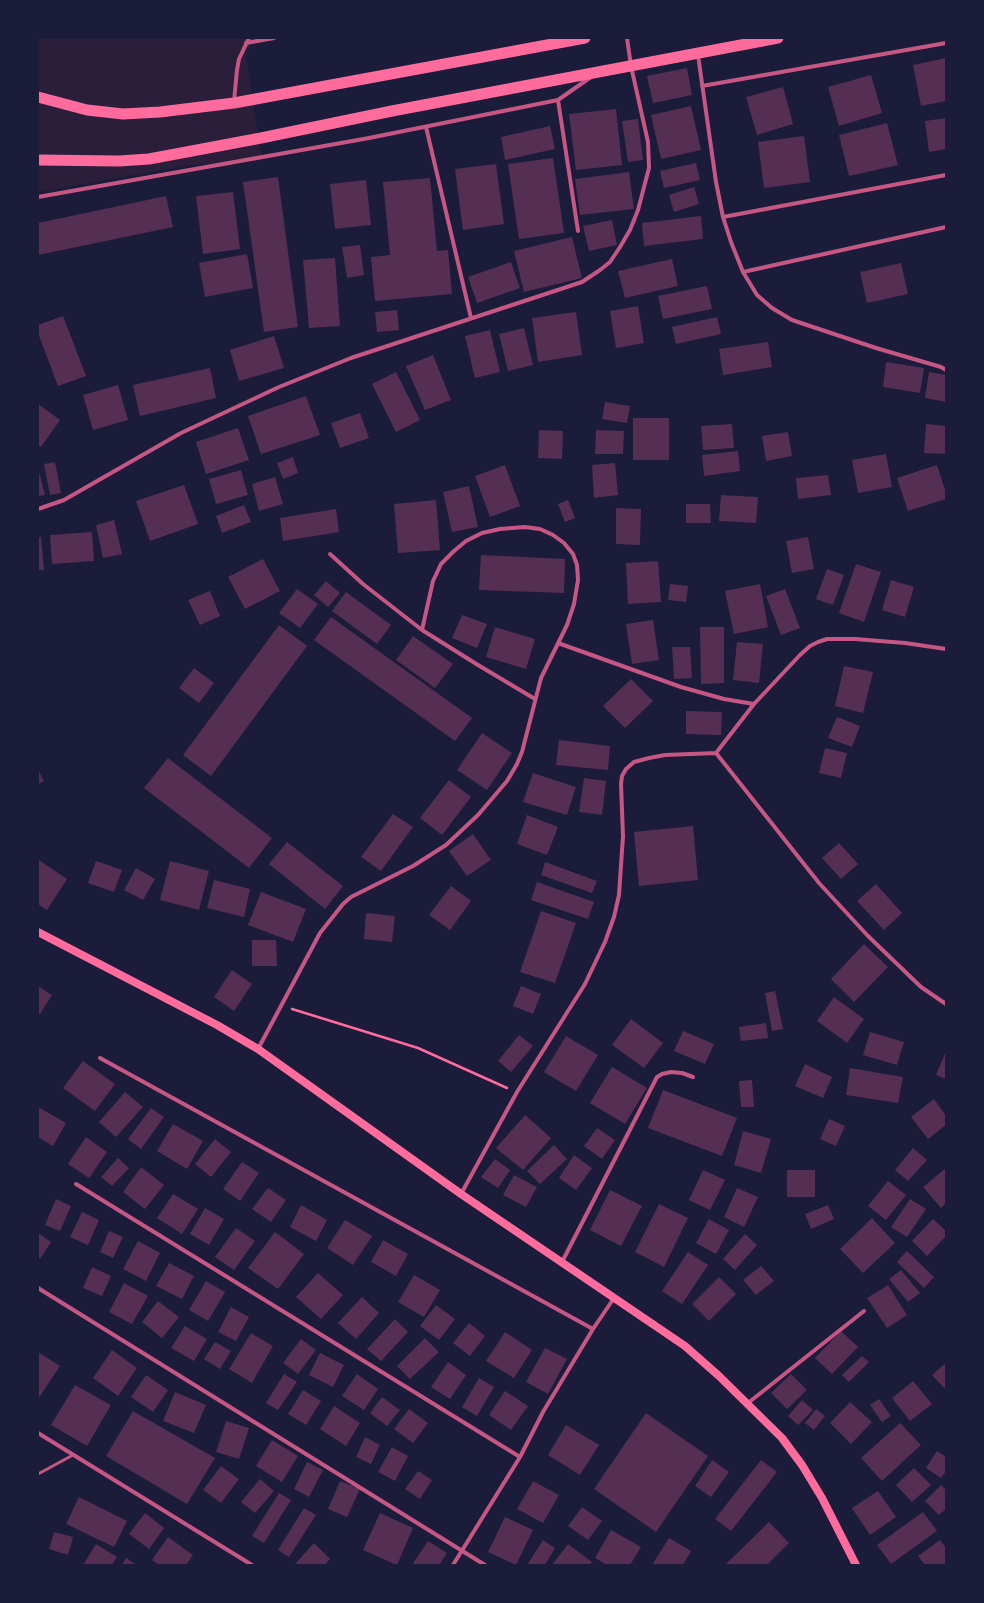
<!DOCTYPE html>
<html>
<head>
<meta charset="utf-8">
<style>
	body { margin:0 }
	#map { position:relative; width:984px; height:1603px; overflow:hidden; background:#1b1b3a; font-family:"Alegreya Sans",sans-serif }
	canvas { display:block }
	.frame { position:absolute; inset:0; border:39px solid #1b1b3a; pointer-events:none }
</style>
</head>
<body>
<div id="map">
<canvas width="984" height="1603"></canvas>
<div class="frame"></div>
</div>
<script>
const ctx = document.querySelector('canvas').getContext('2d');
ctx.lineJoin = 'round';
function paint(path, color) {
  ctx.fillStyle = color;
  ctx.fill(path, 'evenodd');
}
function toPath(rows) {
  const path = new Path2D();
  for (const r of rows) {
    path.moveTo(r[0], r[1]);
    for (let i = 2; i < r.length; i += 2) path.lineTo(r[i], r[i + 1]);
  }
  return path;
}
function stroke(path, color, width, dash) {
  ctx.strokeStyle = color;
  ctx.lineWidth = width;
  ctx.lineCap = dash ? 'butt' : 'round';
  ctx.setLineDash(dash || []);
  ctx.stroke(path);
}
paint(toPath([
	[38,38,254,38,246,57,262,160,191,165,38,192]
]), '#2a1e3b');
paint(toPath([
	[946,58,946,101,921,106,913,65],
	[687,68,692,95,653,103,647,76],
	[871,75,882,113,839,126,828,87],
	[783,87,793,124,757,135,746,97],
	[691,106,701,150,661,159,651,115],
	[616,109,622,165,576,170,569,114],
	[946,118,946,149,929,152,925,121],
	[638,119,643,160,628,162,622,121],
	[887,123,898,165,849,176,839,135],
	[550,126,555,149,505,160,501,137],
	[804,136,810,182,764,188,758,142],
	[553,158,564,233,519,239,508,164],
	[696,163,700,180,664,188,660,171],
	[496,164,504,224,463,230,455,169],
	[629,172,634,209,580,215,575,179],
	[278,177,298,327,264,332,243,182],
	[430,178,437,251,448,250,452,294,375,301,371,257,390,255,383,182],
	[366,180,371,225,335,229,330,184],
	[694,187,699,204,674,212,669,195],
	[233,192,240,249,203,254,196,196],
	[166,196,173,227,38,255,38,223],
	[701,216,703,239,644,246,642,223],
	[612,220,617,245,589,251,583,226],
	[572,237,582,278,524,292,514,251],
	[360,245,364,275,347,278,342,247],
	[247,254,253,288,205,297,199,263],
	[335,258,340,326,309,328,303,260],
	[672,259,678,286,625,298,618,271],
	[511,262,520,288,477,303,468,277],
	[901,263,908,294,867,303,860,272],
	[707,286,712,309,663,319,658,296],
	[638,306,644,343,616,348,610,311],
	[397,310,399,330,377,332,375,312],
	[576,312,582,355,538,362,532,318],
	[63,316,86,376,58,386,38,333,38,325],
	[717,317,721,334,676,344,672,327],
	[524,328,533,365,508,371,499,334],
	[490,330,500,372,475,378,465,336],
	[274,336,284,368,239,381,230,350],
	[768,342,772,367,723,375,719,349],
	[433,355,451,400,425,410,406,366],
	[886,362,924,368,920,393,883,387],
	[210,368,216,398,140,416,133,385],
	[396,372,420,420,396,432,372,384],
	[929,372,946,375,946,402,925,398],
	[118,385,128,420,93,430,83,395],
	[306,396,320,435,261,454,248,416],
	[605,402,630,406,627,423,602,419],
	[38,404,60,420,41,447,38,445],
	[360,413,369,438,340,448,331,423],
	[633,418,669,418,669,460,633,460],
	[732,424,734,448,703,450,701,426],
	[926,424,946,426,946,454,924,453],
	[238,428,249,460,206,474,196,442],
	[539,430,563,431,562,459,538,458],
	[596,430,624,431,623,454,595,454],
	[788,432,792,456,766,461,762,436],
	[738,451,740,471,704,476,702,455],
	[886,454,892,487,858,493,852,460],
	[293,457,298,473,283,479,277,463],
	[55,462,61,493,50,495,44,464],
	[615,463,618,495,594,498,592,465],
	[505,465,520,506,490,517,475,476],
	[937,465,946,493,946,499,908,511,897,478],
	[38,468,45,495,38,496],
	[241,470,248,495,216,504,209,479],
	[828,475,831,495,798,499,796,478],
	[275,477,283,504,259,511,252,484],
	[184,485,198,524,150,541,136,501],
	[469,486,478,527,452,532,443,492],
	[721,495,758,497,756,523,719,521],
	[436,500,440,550,398,553,394,504],
	[568,500,575,518,565,522,558,504],
	[686,504,710,504,711,523,686,523],
	[244,505,251,522,222,533,216,516],
	[616,508,641,509,640,545,616,544],
	[336,509,339,532,283,541,280,518],
	[114,520,122,554,103,558,96,525],
	[92,532,94,561,52,564,50,535],
	[38,537,41,537,44,570,38,570],
	[808,537,814,569,792,573,786,541],
	[481,555,565,559,564,593,479,590],
	[263,559,280,591,245,609,228,577],
	[658,561,661,602,628,604,626,563],
	[856,564,881,572,864,622,839,613],
	[827,569,844,575,833,605,816,599],
	[891,580,914,587,905,617,882,610],
	[326,581,340,593,328,607,314,595],
	[670,584,688,586,686,602,668,600],
	[760,584,768,627,734,634,725,591],
	[297,589,318,604,300,628,279,613],
	[785,589,800,628,781,635,766,596],
	[210,591,220,616,200,625,188,600],
	[346,592,391,625,377,644,332,611],
	[462,615,487,624,477,648,452,638],
	[331,617,472,718,455,741,314,640],
	[653,620,659,660,632,664,626,624],
	[279,625,307,646,211,776,183,755],
	[495,627,535,639,526,669,486,657],
	[700,627,724,627,724,683,701,684],
	[413,636,453,664,435,688,396,660],
	[737,642,763,644,759,683,733,680],
	[672,647,690,647,692,678,674,679],
	[844,666,873,672,863,713,835,706],
	[194,668,214,683,199,703,179,688],
	[631,679,653,701,625,728,603,706],
	[686,711,722,712,721,735,686,734],
	[837,717,860,726,852,747,828,738],
	[482,733,512,753,487,790,457,770],
	[559,740,610,746,608,770,556,765],
	[825,748,847,753,841,778,819,773],
	[168,758,272,838,249,868,144,788],
	[38,770,44,781,38,784],
	[533,773,576,787,567,815,523,802],
	[584,778,606,781,602,815,579,812],
	[449,780,471,797,442,835,420,818],
	[393,814,413,827,381,871,361,857],
	[527,815,558,827,547,855,517,844],
	[693,826,698,880,639,886,634,832],
	[473,834,491,860,467,876,449,851],
	[287,842,343,886,325,909,269,864],
	[839,843,858,864,841,879,822,858],
	[39,860,67,879,47,910,38,904,38,862],
	[96,861,122,870,114,892,88,883],
	[170,861,209,871,199,910,160,900],
	[545,862,597,881,592,893,541,875],
	[136,868,155,879,143,900,124,890],
	[214,880,250,889,244,917,207,908],
	[537,882,594,902,588,919,531,900],
	[876,884,902,913,884,930,857,901],
	[451,886,471,901,450,930,429,915],
	[261,892,306,909,293,942,248,925],
	[541,911,576,923,555,983,520,972],
	[366,913,395,916,392,942,364,939],
	[252,940,276,940,277,966,252,966],
	[864,944,888,967,854,1002,831,979],
	[232,970,252,984,234,1011,214,997],
	[38,986,52,995,40,1014,38,1013],
	[521,986,541,994,533,1014,513,1006],
	[775,991,783,1029,772,1031,765,993],
	[834,997,864,1019,847,1043,817,1021],
	[631,1019,663,1043,644,1068,612,1045],
	[766,1023,768,1038,741,1041,739,1027],
	[683,1031,714,1044,705,1064,674,1051],
	[870,1032,904,1042,897,1065,863,1055],
	[519,1035,533,1046,511,1072,498,1061],
	[566,1036,598,1055,576,1091,544,1072],
	[946,1051,946,1079,936,1075],
	[83,1061,115,1084,95,1111,63,1088],
	[805,1064,832,1077,823,1098,795,1086],
	[612,1067,647,1088,625,1124,590,1103],
	[850,1068,903,1077,898,1103,846,1095],
	[752,1080,754,1107,741,1107,739,1081],
	[663,1090,737,1118,722,1156,648,1128],
	[125,1092,143,1107,116,1137,99,1122],
	[934,1099,946,1116,946,1125,928,1139,911,1117],
	[38,1107,66,1123,53,1146,38,1137],
	[151,1108,164,1117,141,1149,128,1139],
	[525,1115,551,1138,523,1170,496,1148],
	[829,1119,845,1126,836,1146,820,1139],
	[173,1124,203,1141,187,1169,157,1151],
	[597,1128,615,1140,602,1159,584,1146],
	[743,1131,771,1139,761,1173,734,1165],
	[86,1137,107,1152,89,1178,68,1164],
	[215,1139,231,1152,211,1177,195,1164],
	[554,1145,567,1159,540,1184,527,1171],
	[913,1148,927,1160,908,1181,895,1170],
	[574,1155,592,1168,576,1190,559,1178],
	[118,1158,129,1168,112,1186,101,1177],
	[495,1159,510,1170,498,1188,481,1177],
	[242,1162,259,1173,240,1201,223,1189],
	[141,1167,164,1185,145,1209,123,1192],
	[946,1168,946,1203,941,1208,923,1187],
	[703,1170,725,1180,710,1210,689,1200],
	[787,1170,815,1170,815,1197,787,1197],
	[514,1175,537,1187,526,1207,503,1195],
	[888,1181,906,1195,886,1220,868,1206],
	[268,1188,286,1200,271,1222,252,1209],
	[737,1188,758,1197,744,1227,724,1217],
	[610,1190,642,1206,621,1246,590,1230],
	[173,1194,198,1209,182,1234,157,1218],
	[56,1199,71,1206,60,1231,45,1225],
	[910,1199,926,1209,907,1237,891,1227],
	[659,1204,688,1218,664,1267,635,1252],
	[301,1205,327,1220,316,1241,290,1227],
	[828,1205,834,1219,811,1229,805,1214],
	[205,1208,224,1219,209,1245,190,1234],
	[82,1212,99,1220,88,1245,70,1237],
	[872,1218,895,1243,863,1273,840,1249],
	[709,1219,729,1230,716,1254,696,1243],
	[933,1219,946,1231,946,1236,927,1256,912,1241],
	[345,1220,372,1236,353,1265,327,1248],
	[236,1228,255,1241,234,1270,215,1257],
	[109,1231,123,1237,113,1258,100,1252],
	[275,1232,304,1254,278,1289,248,1268],
	[38,1233,51,1242,40,1259,38,1257],
	[745,1234,757,1245,735,1270,723,1259],
	[383,1240,408,1254,396,1276,371,1262],
	[138,1241,160,1253,146,1281,123,1269],
	[907,1251,934,1277,924,1288,897,1262],
	[688,1252,708,1265,682,1304,662,1291],
	[169,1263,194,1276,182,1299,156,1286],
	[761,1266,774,1281,756,1295,743,1280],
	[92,1267,111,1276,102,1296,83,1288],
	[901,1270,920,1293,908,1302,889,1279],
	[318,1273,343,1295,321,1319,296,1297],
	[414,1275,440,1290,424,1317,398,1302],
	[719,1277,736,1294,709,1321,692,1304],
	[206,1281,225,1292,208,1321,189,1310],
	[124,1283,148,1296,132,1324,109,1312],
	[888,1285,907,1315,887,1328,867,1298],
	[362,1297,379,1313,356,1339,338,1323],
	[158,1301,179,1317,162,1338,142,1322],
	[436,1305,455,1319,439,1340,420,1326],
	[231,1307,249,1317,236,1341,218,1332],
	[395,1319,408,1332,381,1361,367,1349],
	[469,1323,485,1336,470,1356,453,1343],
	[185,1326,207,1339,194,1361,171,1348],
	[841,1331,858,1347,832,1374,815,1358],
	[505,1332,532,1350,514,1378,486,1361],
	[251,1333,273,1346,252,1383,229,1369],
	[425,1338,439,1352,410,1379,397,1366],
	[301,1339,316,1350,298,1374,283,1363],
	[215,1342,231,1351,220,1369,204,1359],
	[545,1348,567,1359,548,1394,526,1382],
	[112,1350,137,1368,118,1396,93,1378],
	[38,1352,60,1366,38,1399],
	[320,1353,344,1365,333,1387,309,1375],
	[862,1356,869,1362,849,1382,842,1375],
	[448,1362,466,1375,450,1399,431,1387],
	[946,1363,946,1389,945,1389,932,1375],
	[284,1374,297,1382,278,1410,266,1403],
	[357,1374,378,1389,364,1410,342,1396],
	[791,1374,807,1390,787,1409,771,1393],
	[146,1375,168,1390,153,1412,131,1397],
	[479,1378,494,1387,477,1416,462,1407],
	[913,1381,932,1404,910,1421,892,1398],
	[75,1385,111,1405,87,1446,51,1425],
	[303,1390,321,1401,306,1425,288,1414],
	[505,1391,528,1406,511,1430,489,1415],
	[175,1392,206,1405,194,1433,163,1421],
	[382,1397,400,1410,387,1426,370,1413],
	[879,1399,891,1416,882,1422,870,1405],
	[802,1400,813,1410,798,1425,788,1416],
	[850,1402,872,1422,851,1444,830,1423],
	[334,1406,360,1423,346,1446,320,1429],
	[409,1409,428,1423,413,1443,394,1429],
	[816,1409,825,1416,814,1430,805,1423],
	[133,1411,215,1458,187,1504,106,1456],
	[646,1413,708,1456,656,1532,594,1489],
	[226,1421,249,1428,239,1459,216,1452],
	[900,1423,921,1445,882,1481,861,1458],
	[566,1425,599,1445,580,1475,548,1455],
	[365,1437,380,1445,371,1464,356,1457],
	[272,1440,298,1456,282,1482,256,1466],
	[392,1447,408,1456,395,1481,378,1472],
	[937,1451,946,1457,946,1471,941,1478,926,1468],
	[712,1460,729,1472,711,1497,695,1486],
	[761,1460,777,1472,731,1531,715,1519],
	[307,1462,323,1470,309,1497,294,1489],
	[221,1466,239,1479,221,1503,203,1490],
	[914,1468,931,1485,912,1502,896,1485],
	[418,1471,432,1480,420,1499,405,1489],
	[260,1479,274,1491,255,1513,241,1502],
	[340,1481,360,1489,347,1517,328,1509],
	[533,1481,559,1495,543,1523,517,1509],
	[941,1485,946,1490,946,1509,939,1515,925,1501],
	[878,1491,896,1517,870,1535,852,1508],
	[279,1493,291,1500,264,1543,252,1536],
	[79,1497,127,1521,114,1547,66,1524],
	[582,1507,602,1521,588,1540,568,1526],
	[304,1508,316,1515,289,1557,278,1550],
	[923,1512,937,1531,891,1564,877,1545],
	[145,1513,164,1528,149,1549,129,1534],
	[380,1513,413,1528,397,1565,363,1550],
	[505,1517,533,1530,516,1565,488,1552],
	[769,1522,789,1543,767,1565,725,1565],
	[611,1530,641,1547,630,1565,607,1565,595,1558],
	[54,1532,73,1537,68,1555,49,1549],
	[168,1537,193,1555,186,1565,159,1565,152,1560],
	[669,1538,691,1551,683,1565,652,1565],
	[543,1540,555,1548,545,1565,527,1565],
	[940,1540,946,1548,946,1565,925,1565,918,1556],
	[428,1541,447,1553,439,1565,412,1565],
	[314,1543,330,1559,325,1565,294,1565],
	[96,1544,117,1557,112,1565,83,1565],
	[568,1544,592,1562,590,1565,552,1565],
	[126,1558,137,1565,122,1565]
]), '#542f53');
stroke(toPath([
	[292,1009,418,1048,507,1088]
]), '#ff6b9d', 2.5);
stroke(toPath([
	[38,1474,73,1455]
]), '#c65784', 3);
stroke(toPath([
	[246,43,274,38],
	[698,55,716,182,723,217,731,242,743,272,757,295,772,308,792,320,876,348,941,367,946,370],
	[702,86,946,43],
	[558,100,578,231],
	[234,101,237,70,239,59,249,38],
	[426,127,471,318],
	[38,197,369,138,558,100,591,77],
	[723,217,946,175],
	[743,272,946,227],
	[38,509,64,500,181,433,279,387,351,358,582,282,600,270,610,262,620,247,630,230,638,210,649,168,648,142,631,66,627,38],
	[330,554,363,584,422,630,478,665,535,699],
	[558,643,681,687,724,699,754,704],
	[716,753,819,883,868,936,921,987,946,1004],
	[258,1049,320,933,343,904,351,897,413,866,446,845,478,815,507,781,517,764,522,752,541,678,567,625,574,604,578,580,577,565,573,554,564,543,553,535,540,529,525,527,500,529,482,533,466,541,454,551,441,564,433,581,422,630],
	[100,1058,593,1329],
	[76,1184,520,1457],
	[461,1194,517,1092,585,984,605,942,614,917,619,895,623,836,621,784,622,776,626,769,634,762,649,758,665,755,716,753,754,704,800,655,810,646,818,642,827,639,855,639,905,643,946,649],
	[562,1262,657,1077,662,1074,671,1072,682,1073,693,1077],
	[38,1288,485,1565],
	[748,1403,864,1311],
	[38,1433,252,1565],
	[453,1565,520,1457,543,1412,593,1329,614,1298]
]), '#c65784', 4);
stroke(toPath([
	[38,932,217,1025,258,1049,461,1194,685,1346,719,1376,782,1438,802,1465,822,1498,856,1565]
]), '#ff6b9d', 8);
stroke(toPath([
	[38,97,87,110,123,114,160,112,234,103,585,38],
	[38,160,119,161,149,159,261,138,392,111,778,38]
]), '#ff6b9d', 11);
</script>
</body>
</html>
